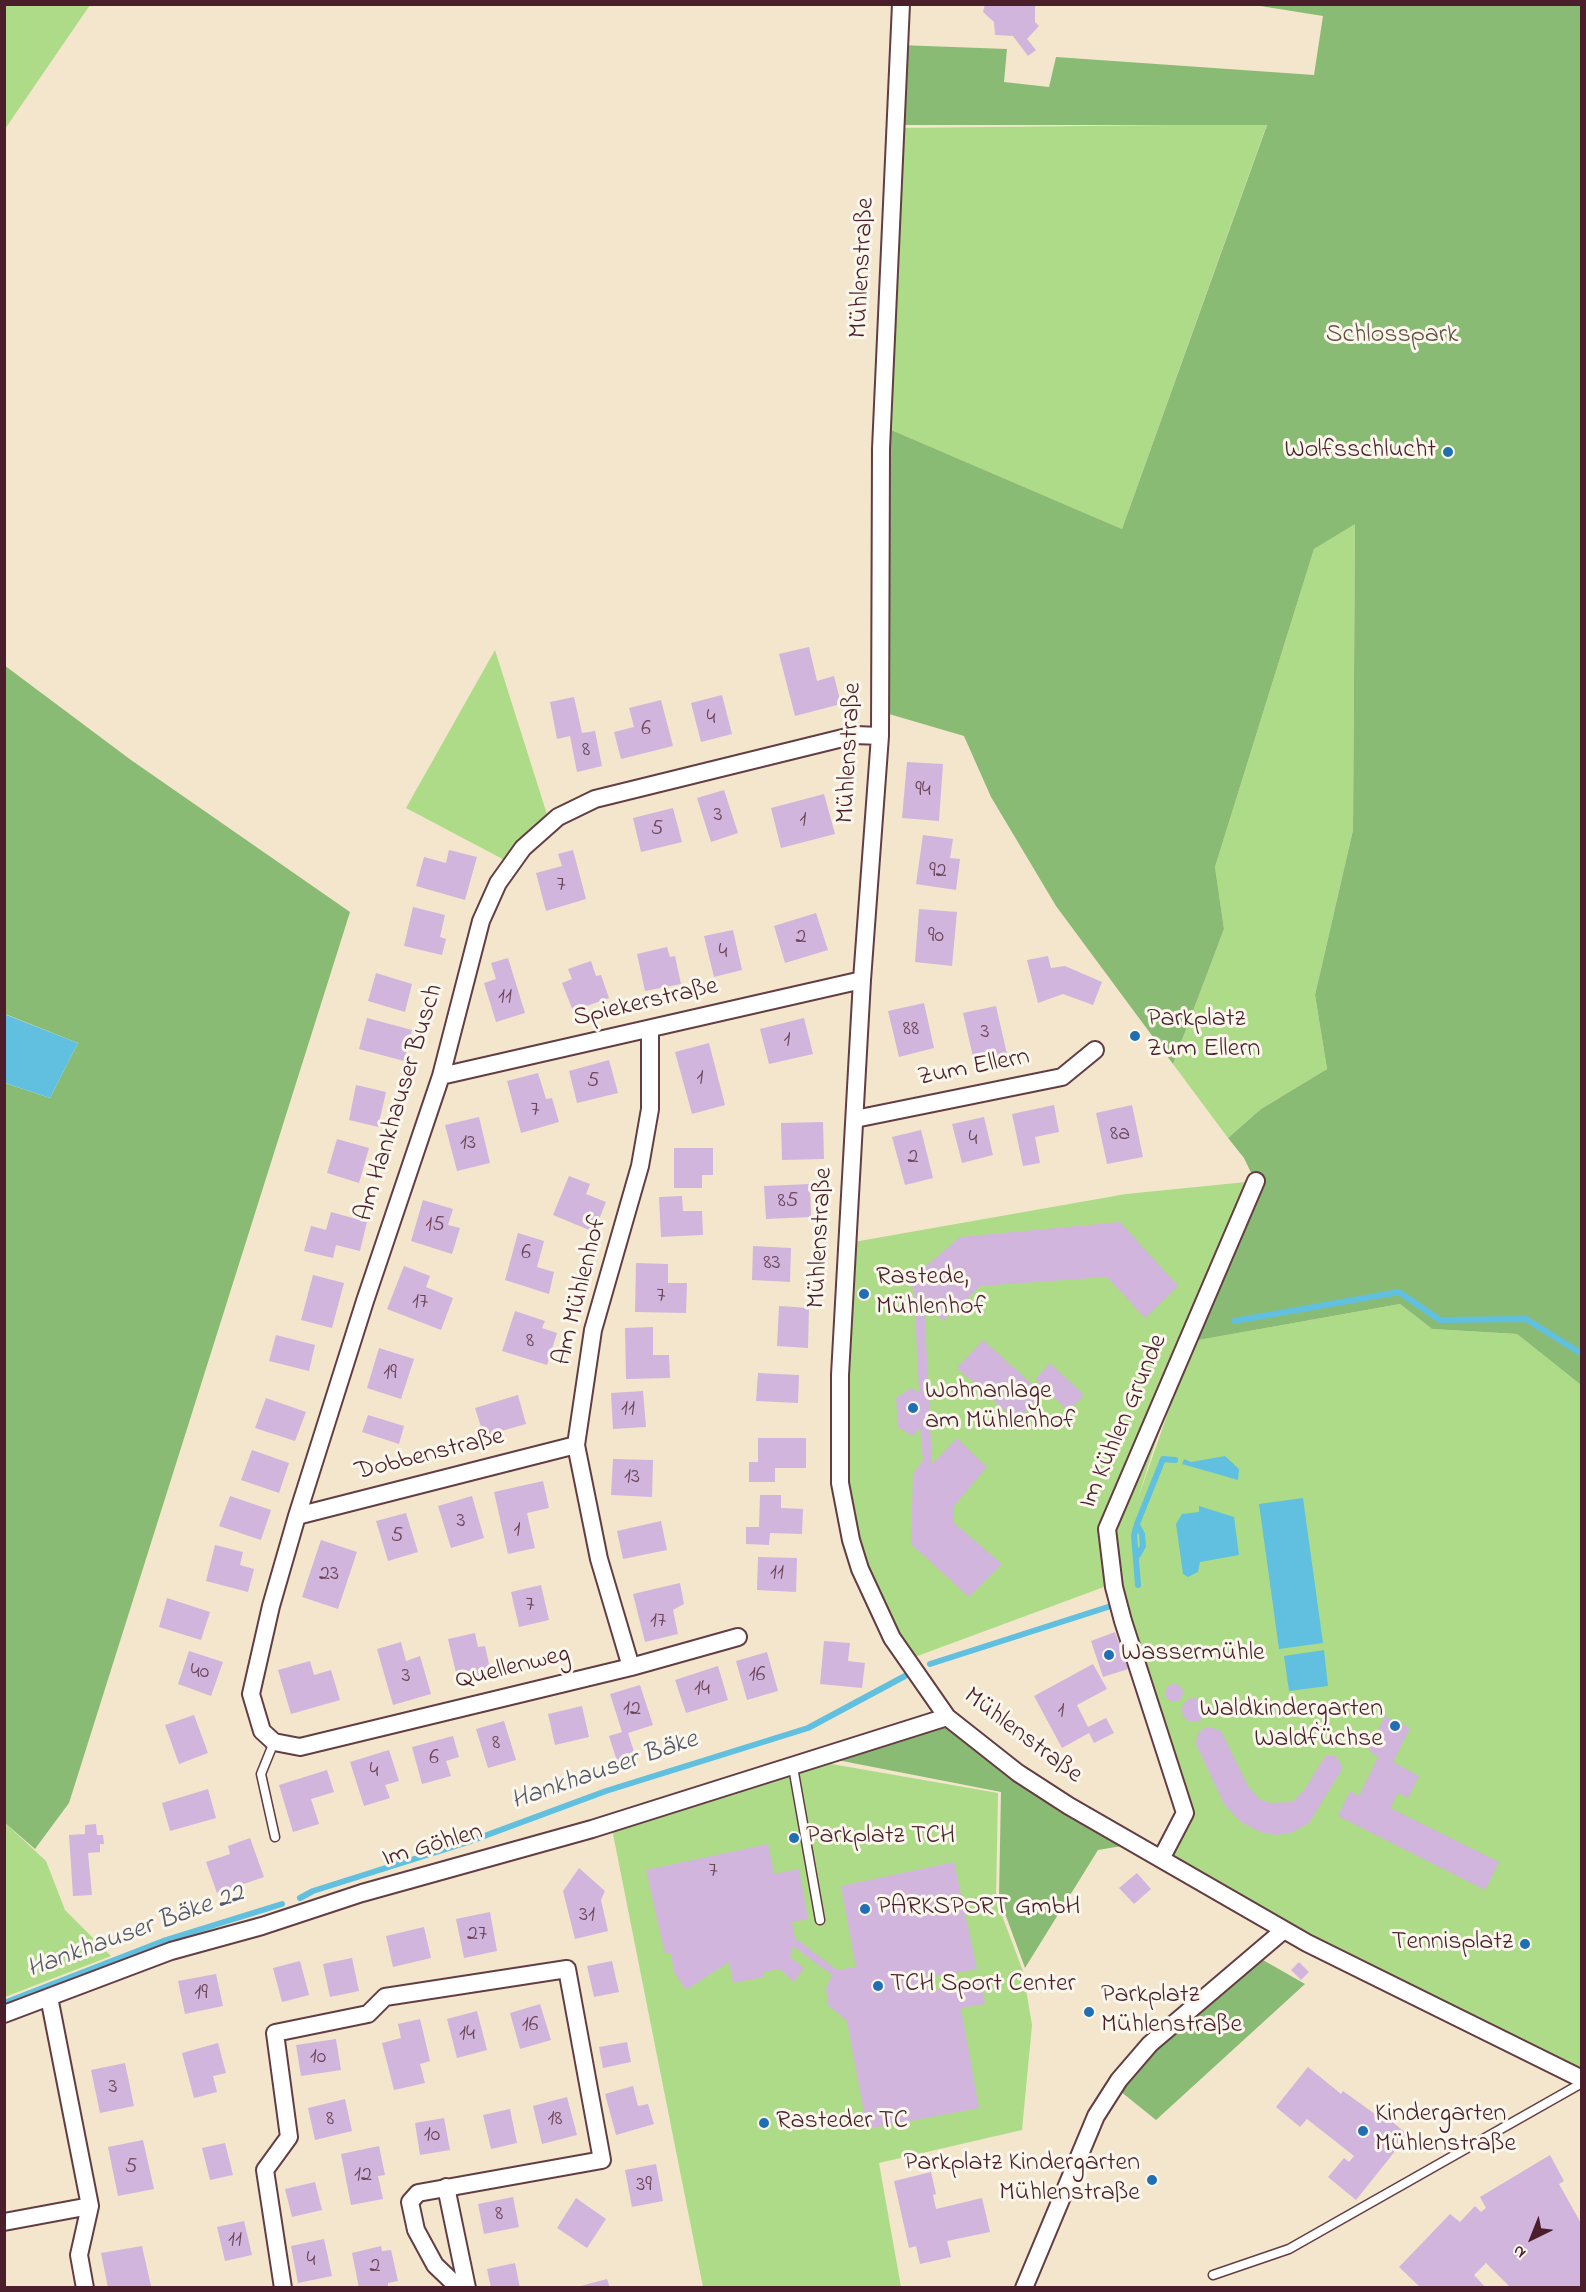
<!DOCTYPE html>
<html>
<head>
<meta charset="utf-8">
<style>
	body { margin:0 }
	#map { position:relative; width:1586px; height:2292px; overflow:hidden; background:#f3e6cd; font-family:"Indie Flower",sans-serif }
	canvas { display:block }
	.frame { position:absolute; inset:0; border:6px solid #4a1f2b; pointer-events:none }
	.north { position:absolute; left:1502px; top:2208px; width:60px; height:60px; -webkit-text-stroke:4px #fbf7ec; paint-order:stroke; rotate:223deg; font-size:16px; font-weight:700; line-height:24px; text-align:center; color:#4a1f2b }
	.north::after { content:''; display:block; margin:auto; width:21px; height:27px; background:#4a1f2b; clip-path:polygon(50% 0,100% 100%,50% 72%,0 100%) }
</style>
</head>
<body>
<div id="map">
<canvas width="1586" height="2292"></canvas>
<div class="frame"></div>
<div class="north">N</div>
</div>
<script>
const ctx = document.querySelector('canvas').getContext('2d');
ctx.lineJoin = 'round';
function paint(path, color) {
  ctx.fillStyle = color;
  ctx.fill(path, 'evenodd');
}
function toPath(rows) {
  const path = new Path2D();
  for (const r of rows) {
    if (r.length === 3) {
      path.moveTo(r[0] + r[2], r[1]);
      path.arc(r[0], r[1], r[2], 0, 2 * Math.PI);
      continue;
    }
    path.moveTo(r[0], r[1]);
    for (let i = 2; i < r.length; i += 2) path.lineTo(r[i], r[i + 1]);
  }
  return path;
}
function stroke(path, color, width, dash) {
  ctx.strokeStyle = color;
  ctx.lineWidth = width;
  ctx.lineCap = dash ? 'butt' : 'round';
  ctx.setLineDash(dash || []);
  ctx.stroke(path);
}
function write(font, color, halo, rows, align = 'center') {
  ctx.font = font + ' "Indie Flower",sans-serif';
  ctx.lineWidth = 6;
  ctx.setLineDash([]);
  ctx.textBaseline = 'middle';
  ctx.strokeStyle = halo;
  ctx.fillStyle = color;
  for (const [text, x, y, turn = 0] of rows) {
    ctx.save();
    ctx.translate(x, y);
    ctx.rotate((+turn || 0) * Math.PI / 180);
    ctx.textAlign = isNaN(turn) ? turn : align;
    if (halo) ctx.strokeText(text, 0, 0);
    ctx.fillText(text, 0, 0);
    ctx.restore();
  }
}
paint(toPath([
	[5,4,90,5,5,129,4,5],
	[1267,124,1122,529,882,426,898,128],
	[1355,523,1353,830,1315,995,1327,1069,1261,1109,1228,1138,1173,1064,1224,929,1215,867,1314,549],
	[495,650,550,824,512,864,406,808],
	[1256,1181,1188,1340,1137,1501,1193,1341,1400,1304,1432,1329,1517,1334,1581,1385,1581,2079,1307,1939,1165,1858,1189,1815,1112,1584,912,1658,892,1638,840,1483,848,1243,1126,1194],
	[826,1763,998,1793,996,1900,1023,1971,1032,2025,1022,2130,879,2163,901,2287,703,2287,612,1829],
	[4,1822,46,1861,65,1910,111,1956,5,1997]
]), '#aedb88');
paint(toPath([
	[1254,5,1581,5,1581,1385,1517,1334,1432,1329,1400,1304,1193,1341,1255,1181,1244,1158,1228,1138,1261,1109,1327,1069,1315,995,1353,830,1355,524,1314,549,1215,867,1224,929,1173,1064,1056,906,991,797,964,736,889,714,882,426,1122,529,1267,125,899,125,899,45,1007,49,1004,82,1049,87,1056,57,1314,75,1323,16],
	[4,665,131,760,350,912,69,1803,35,1849,4,1822,5,1083,50,1098,78,1043,5,1014],
	[946,1723,1128,1845,1098,1850,1025,1968,999,1897,1001,1792,832,1759],
	[1256,1956,1305,1984,1156,2120,1115,2087]
]), '#8abb74');
paint(toPath([
	[4,1014,78,1043,50,1098,5,1083],
	[1225,1456,1239,1469,1238,1480,1182,1464,1184,1459,1191,1462],
	[1303,1498,1323,1643,1279,1649,1259,1504],
	[1199,1506,1234,1517,1239,1555,1200,1562,1198,1572,1188,1577,1183,1574,1176,1524,1182,1514,1199,1512],
	[1324,1650,1328,1686,1289,1691,1284,1656]
]), '#61c0df');
stroke(toPath([
	[1234,1321,1399,1292,1440,1320,1526,1319,1582,1354],
	[1137,1525,1142,1534,1143,1546,1138,1555],
	[1138,1585,1134,1535,1137,1524,1163,1459,1175,1460],
	[930,1664,1111,1606],
	[300,1898,313,1891,468,1842,606,1791,808,1728,905,1676],
	[4,2003,166,1940,282,1904]
]), '#61c0df', 6);
paint(toPath([
	[985,4,1035,4,1035,22,1039,26,1027,39,1036,50,1028,56,1013,36,995,35,994,22,983,12],
	[809,647,817,681,834,676,841,704,795,716,779,654],
	[722,695,732,734,701,742,691,703],
	[574,697,582,733,595,731,602,766,577,772,570,736,557,739,550,702],
	[661,700,673,746,621,759,614,732,634,727,629,708],
	[907,762,943,764,939,821,902,818],
	[724,790,738,833,711,842,697,798],
	[824,794,835,834,781,848,771,808],
	[673,808,682,842,641,852,633,818],
	[923,835,953,839,950,858,960,859,956,890,916,884],
	[449,850,477,857,465,900,416,886,424,857,446,863],
	[573,850,586,899,546,911,536,873,562,866,558,854],
	[413,907,445,915,440,937,446,939,442,955,404,946],
	[919,909,957,912,952,966,915,962],
	[816,913,828,950,785,963,774,926],
	[733,930,742,970,714,977,704,936],
	[667,947,670,957,675,956,681,984,645,991,637,954],
	[1048,956,1051,968,1065,966,1102,982,1093,1005,1063,994,1038,1003,1027,960],
	[508,958,525,1013,496,1022,484,983,496,979,491,963],
	[591,961,596,976,601,975,609,998,573,1011,562,983,572,979,568,969],
	[376,973,412,984,405,1012,368,1001],
	[924,1003,934,1048,899,1057,888,1011],
	[996,1006,1007,1054,974,1061,963,1013],
	[367,1018,412,1030,404,1061,359,1049],
	[804,1018,813,1054,769,1064,760,1029],
	[709,1043,725,1105,692,1114,675,1052],
	[609,1060,618,1093,577,1103,569,1071],
	[538,1073,546,1099,552,1098,559,1122,521,1133,507,1081],
	[356,1085,386,1092,378,1127,349,1120],
	[1054,1105,1059,1132,1035,1137,1040,1163,1023,1166,1012,1114],
	[1132,1105,1143,1157,1107,1164,1096,1113],
	[479,1117,490,1163,457,1171,445,1125],
	[984,1117,993,1155,962,1163,952,1124],
	[823,1122,824,1159,782,1160,781,1123],
	[921,1130,933,1178,905,1185,892,1137],
	[337,1139,369,1148,359,1183,327,1173],
	[674,1148,713,1148,713,1175,702,1175,702,1188,674,1188],
	[569,1176,590,1184,586,1194,606,1202,594,1232,553,1215],
	[810,1184,811,1217,766,1219,764,1186],
	[682,1196,683,1211,702,1211,703,1235,661,1237,659,1197],
	[423,1200,453,1209,448,1225,460,1228,452,1254,411,1241],
	[331,1212,367,1222,360,1251,336,1245,333,1258,304,1251,311,1226,326,1230],
	[1120,1222,1178,1286,1145,1318,1107,1277,980,1286,943,1321,924,1301,932,1464,957,1438,987,1467,954,1506,954,1523,1002,1564,969,1597,911,1544,913,1474,923,1460,920,1428,912,1436,898,1427,896,1398,911,1388,919,1392,914,1290,907,1282,960,1237],
	[518,1233,544,1241,537,1267,554,1272,549,1294,505,1280],
	[753,1246,791,1248,790,1282,752,1280],
	[636,1263,668,1264,668,1283,687,1283,686,1313,635,1312],
	[404,1266,430,1276,426,1287,453,1298,441,1330,387,1309],
	[313,1275,344,1283,332,1328,301,1320],
	[779,1306,809,1308,808,1348,777,1346],
	[515,1311,545,1321,542,1328,557,1333,547,1365,502,1351],
	[653,1327,653,1355,669,1355,670,1378,626,1379,625,1328],
	[276,1335,315,1345,309,1371,269,1361],
	[983,1340,1042,1393,1017,1421,957,1368],
	[379,1348,414,1359,401,1399,367,1388],
	[1050,1363,1084,1395,1068,1411,1035,1379],
	[758,1373,799,1375,798,1403,756,1401],
	[643,1391,646,1427,613,1429,611,1393],
	[518,1395,526,1424,484,1436,475,1408],
	[266,1398,306,1412,295,1441,255,1428],
	[368,1415,404,1426,399,1444,362,1432],
	[758,1438,806,1438,806,1468,775,1468,775,1482,749,1482,749,1462,758,1462],
	[252,1450,289,1463,279,1493,241,1480],
	[613,1459,653,1460,652,1497,611,1495],
	[543,1481,549,1508,527,1513,535,1548,508,1554,494,1492],
	[760,1495,781,1495,781,1508,803,1509,802,1534,770,1533,769,1545,746,1544,746,1527,759,1527],
	[230,1496,271,1510,261,1540,219,1526],
	[472,1496,484,1538,451,1548,438,1506],
	[406,1513,418,1552,388,1561,376,1521],
	[661,1521,667,1550,623,1559,617,1531],
	[321,1540,357,1552,338,1609,302,1597],
	[215,1545,243,1552,240,1565,254,1569,248,1592,206,1581],
	[758,1557,797,1558,796,1592,757,1590],
	[680,1583,684,1604,673,1610,678,1634,645,1642,633,1594],
	[541,1585,549,1620,519,1627,511,1592],
	[167,1598,210,1612,201,1640,159,1627],
	[1115,1632,1128,1669,1103,1677,1091,1641],
	[475,1633,478,1647,485,1646,491,1673,458,1681,448,1639],
	[824,1641,850,1643,848,1661,865,1663,862,1688,820,1684],
	[401,1642,406,1661,420,1656,431,1694,393,1705,377,1649],
	[189,1651,223,1662,211,1696,178,1684],
	[767,1652,778,1691,747,1700,736,1661],
	[310,1661,314,1675,331,1670,340,1700,291,1714,278,1670],
	[1093,1664,1107,1689,1077,1705,1088,1727,1106,1718,1114,1733,1094,1743,1089,1733,1062,1748,1034,1696],
	[718,1666,728,1700,686,1713,675,1680],
	[1174,1693,9],
	[640,1685,653,1725,628,1733,635,1755,617,1761,609,1736,622,1732,610,1694],
	[1194,1710,12],
	[582,1706,589,1737,555,1745,548,1714],
	[194,1715,208,1753,179,1764,165,1725],
	[1385,1716,1410,1728,1393,1762,1419,1776,1408,1798,1398,1793,1390,1808,1499,1862,1485,1890,1338,1816,1350,1791,1359,1796,1378,1757,1368,1750],
	[504,1721,516,1760,488,1768,476,1729],
	[1210,1727,1221,1731,1248,1786,1259,1799,1270,1803,1293,1802,1305,1789,1325,1756,1335,1756,1341,1764,1341,1771,1309,1823,1291,1833,1275,1835,1260,1832,1241,1822,1224,1804,1196,1744,1197,1735,1202,1729],
	[453,1736,459,1757,446,1761,451,1776,422,1784,412,1747],
	[389,1750,399,1781,385,1785,390,1798,364,1806,350,1762],
	[327,1770,334,1792,311,1799,319,1824,293,1832,279,1785],
	[208,1789,216,1818,170,1831,162,1803],
	[96,1824,97,1835,103,1835,104,1844,100,1844,100,1852,88,1853,92,1895,73,1896,69,1835,85,1834,85,1825],
	[250,1838,264,1877,217,1893,206,1862,230,1854,228,1846],
	[768,1844,774,1874,799,1869,808,1919,792,1922,795,1938,837,1970,856,1967,841,1886,954,1862,977,1969,928,1978,930,1991,981,1981,985,2004,961,2008,979,2108,867,2129,847,2021,828,2005,826,1988,832,1975,793,1946,790,1957,804,1968,794,1982,780,1969,763,1972,764,1977,733,1983,729,1962,686,1990,674,1972,671,1953,665,1954,646,1870],
	[579,1868,605,1891,601,1900,608,1931,575,1939,563,1891],
	[1137,1873,1151,1889,1134,1904,1119,1888],
	[490,1912,497,1951,464,1958,456,1919],
	[424,1927,431,1958,393,1967,386,1936],
	[352,1958,359,1991,330,1997,323,1964],
	[300,1961,309,1995,282,2002,273,1968],
	[612,1961,619,1992,594,1997,587,1966],
	[1299,1962,1309,1972,1301,1980,1291,1970],
	[216,1974,223,2006,185,2014,178,1981],
	[540,2004,551,2040,520,2049,510,2013],
	[477,2011,487,2050,457,2058,447,2019],
	[420,2019,430,2061,420,2064,425,2083,394,2090,382,2043,401,2038,398,2024],
	[336,2039,341,2070,301,2076,296,2045],
	[627,2042,631,2062,603,2068,599,2047],
	[218,2043,226,2073,213,2076,217,2092,194,2098,182,2053],
	[125,2063,134,2106,100,2113,91,2070],
	[1308,2067,1341,2094,1343,2091,1379,2117,1382,2113,1408,2135,1356,2200,1328,2177,1344,2158,1349,2162,1354,2156,1307,2119,1300,2127,1276,2107],
	[633,2086,638,2106,648,2104,654,2124,616,2135,605,2094],
	[567,2097,577,2135,542,2144,533,2106],
	[345,2099,352,2131,315,2140,308,2108],
	[510,2109,517,2143,491,2149,483,2115],
	[444,2118,450,2150,420,2155,415,2123],
	[143,2140,154,2189,118,2196,108,2147],
	[225,2143,233,2175,210,2180,202,2148],
	[379,2146,385,2175,378,2176,383,2199,351,2205,341,2154],
	[1550,2155,1564,2181,1559,2184,1582,2225,1582,2288,1511,2288,1486,2263,1474,2275,1486,2288,1421,2288,1399,2267,1450,2214,1460,2222,1475,2206,1481,2212,1486,2208,1480,2197],
	[656,2164,663,2201,632,2207,625,2170],
	[931,2172,936,2194,933,2195,936,2209,982,2198,990,2232,947,2241,951,2257,920,2264,916,2246,909,2248,894,2181],
	[315,2182,322,2210,292,2217,285,2189],
	[513,2197,519,2227,484,2234,478,2204],
	[576,2198,606,2219,587,2248,557,2228],
	[244,2221,252,2255,225,2261,217,2227],
	[324,2239,332,2276,298,2283,291,2246],
	[142,2246,151,2286,108,2288,101,2253],
	[381,2246,382,2251,391,2250,398,2281,388,2283,388,2288,359,2288,352,2253],
	[515,2263,520,2288,491,2288,487,2269],
	[607,2279,610,2288,577,2288,577,2287]
]), '#d1b5dd');
const service = toPath([
	[274,1742,261,1774,275,1837],
	[793,1767,820,1920],
	[1213,2275,1289,2249,1582,2083]
]);
const minor = toPath([
	[901,4,881,449,880,736,862,980,840,1375,840,1483,851,1540,860,1569,892,1638,947,1717,1018,1773,1069,1806,1307,1943,1582,2079],
	[441,1076,862,980],
	[855,1119,1062,1077,1095,1050],
	[297,1516,576,1445],
	[738,1637,631,1667,300,1747,274,1742,262,1731,251,1694,271,1606,297,1516,365,1301,441,1076,481,921,498,883,523,848,558,817,595,799,855,735,880,736],
	[631,1667,599,1559,576,1445,593,1330,640,1166,650,1109,650,1030],
	[1161,1859,1185,1813,1123,1621,1114,1587,1107,1529,1256,1181],
	[49,1997,90,2206,79,2255,85,2288],
	[4,2014,171,1951,262,1926,362,1893,592,1829,947,1717],
	[446,2187,467,2288],
	[4,2222,90,2206],
	[283,2288,265,2170,289,2137,275,2033,368,2014,385,1997,567,1969,602,2160,418,2193,410,2202,416,2230,435,2265,459,2288],
	[1024,2288,1096,2116,1119,2080,1150,2044,1284,1930]
]);
stroke(service, '#633d43', 11);
stroke(minor, '#633d43', 20);
stroke(service, '#fff', 8);
stroke(minor, '#fff', 16);
for (const [x, y, r, color] of [
	[1448,452,6,"#1f6fb2"],
	[1135,1036,6,"#1f6fb2"],
	[864,1294,6,"#1f6fb2"],
	[913,1408,6,"#1f6fb2"],
	[1109,1655,6,"#1f6fb2"],
	[1395,1726,6,"#1f6fb2"],
	[794,1838,6,"#1f6fb2"],
	[865,1909,6,"#1f6fb2"],
	[1525,1944,6,"#1f6fb2"],
	[878,1986,6,"#1f6fb2"],
	[1089,2012,6,"#1f6fb2"],
	[764,2123,6,"#1f6fb2"],
	[1363,2131,6,"#1f6fb2"],
	[1152,2180,6,"#1f6fb2"]
]) {
  const dot = new Path2D();
  dot.arc(x, y, r, 0, 2 * Math.PI);
  ctx.fillStyle = color;
  ctx.fill(dot);
  stroke(dot, '#fbf7ec', 2);
}
write('22px', '#6c4458', null, [
	["4",711,719],
	["6",646,730],
	["8",586,751],
	["94",923,791],
	["3",718,816],
	["1",803,821],
	["5",657,830],
	["92",938,872],
	["7",561,886],
	["90",936,937],
	["2",801,938],
	["4",723,953],
	["11",505,998],
	["88",911,1030],
	["3",985,1033],
	["1",787,1041],
	["1",700,1079],
	["5",593,1082],
	["7",535,1111],
	["8a",1120,1135],
	["4",973,1140],
	["13",468,1144],
	["2",913,1158],
	["85",788,1202],
	["15",435,1226],
	["6",526,1254],
	["83",772,1264],
	["7",661,1297],
	["17",420,1303],
	["8",530,1342],
	["19",390,1374],
	["11",628,1410],
	["13",632,1478],
	["3",461,1522],
	["1",517,1531],
	["5",397,1537],
	["11",777,1574],
	["23",329,1575],
	["7",530,1606],
	["17",658,1622],
	["40",200,1673],
	["16",757,1676],
	["3",406,1677],
	["14",702,1690],
	["12",632,1710],
	["1",1061,1712],
	["8",496,1744],
	["6",434,1759],
	["4",374,1772],
	["7",713,1872],
	["31",587,1916],
	["27",477,1935],
	["19",201,1994],
	["16",530,2026],
	["14",467,2035],
	["10",318,2058],
	["3",113,2088],
	["8",330,2120],
	["18",555,2120],
	["10",432,2136],
	["5",131,2168],
	["12",363,2176],
	["39",644,2186],
	["8",499,2215],
	["11",235,2241],
	["4",311,2261],
	["2",375,2267]
]);
write('26px', '#4a1f2b', '#fbf7ec', [
	["Mühlenstraße",864,268,-87],
	["Mühlenstraße",851,753,-87],
	["Spiekerstraße",646,1004,-13],
	["Zum Ellern",974,1069,-11],
	["Am Hankhauser Busch",401,1103,-73],
	["Mühlenstraße",822,1238,-87],
	["Am Mühlenhof",582,1291,-76],
	["Im Kühlen Grunde",1125,1422,-67],
	["Dobbenstraße",430,1456,-14],
	["Quellenweg",513,1669,-14],
	["Mühlenstraße",1022,1737,37],
	["Im Göhlen",433,1847,-16]
]);
write('26px', '#634e42', '#fbf7ec', [
	["Schlosspark",1392,337]
]);
write('26px', '#4a1f2b', '#fbf7ec', [
	["Wolfsschlucht",1436,452,"right"],
	["Parkplatz",1147,1021],
	["Zum Ellern",1147,1051],
	["Rastede,",876,1279],
	["Mühlenhof",876,1309],
	["Wohnanlage",925,1393],
	["am Mühlenhof",925,1423],
	["Wassermühle",1121,1655],
	["Waldkindergarten",1383,1711,"right"],
	["Waldfüchse",1383,1741,"right"],
	["Parkplatz TCH",806,1838],
	["PARKSPORT GmbH",877,1909],
	["Tennisplatz",1513,1944,"right"],
	["TCH Sport Center",890,1986],
	["Parkplatz",1101,1997],
	["Mühlenstraße",1101,2027],
	["Kindergarten",1375,2116],
	["Mühlenstraße",1375,2146],
	["Rasteder TC",776,2123],
	["Parkplatz Kindergarten",1140,2165,"right"],
	["Mühlenstraße",1140,2195,"right"]
], 'left');
write('italic 27px', '#52576a', '#fbf7ec', [
	["Hankhauser Bäke",605,1772,-19],
	["Hankhauser Bäke 22",136,1933,-20]
]);
</script>
</body>
</html>
